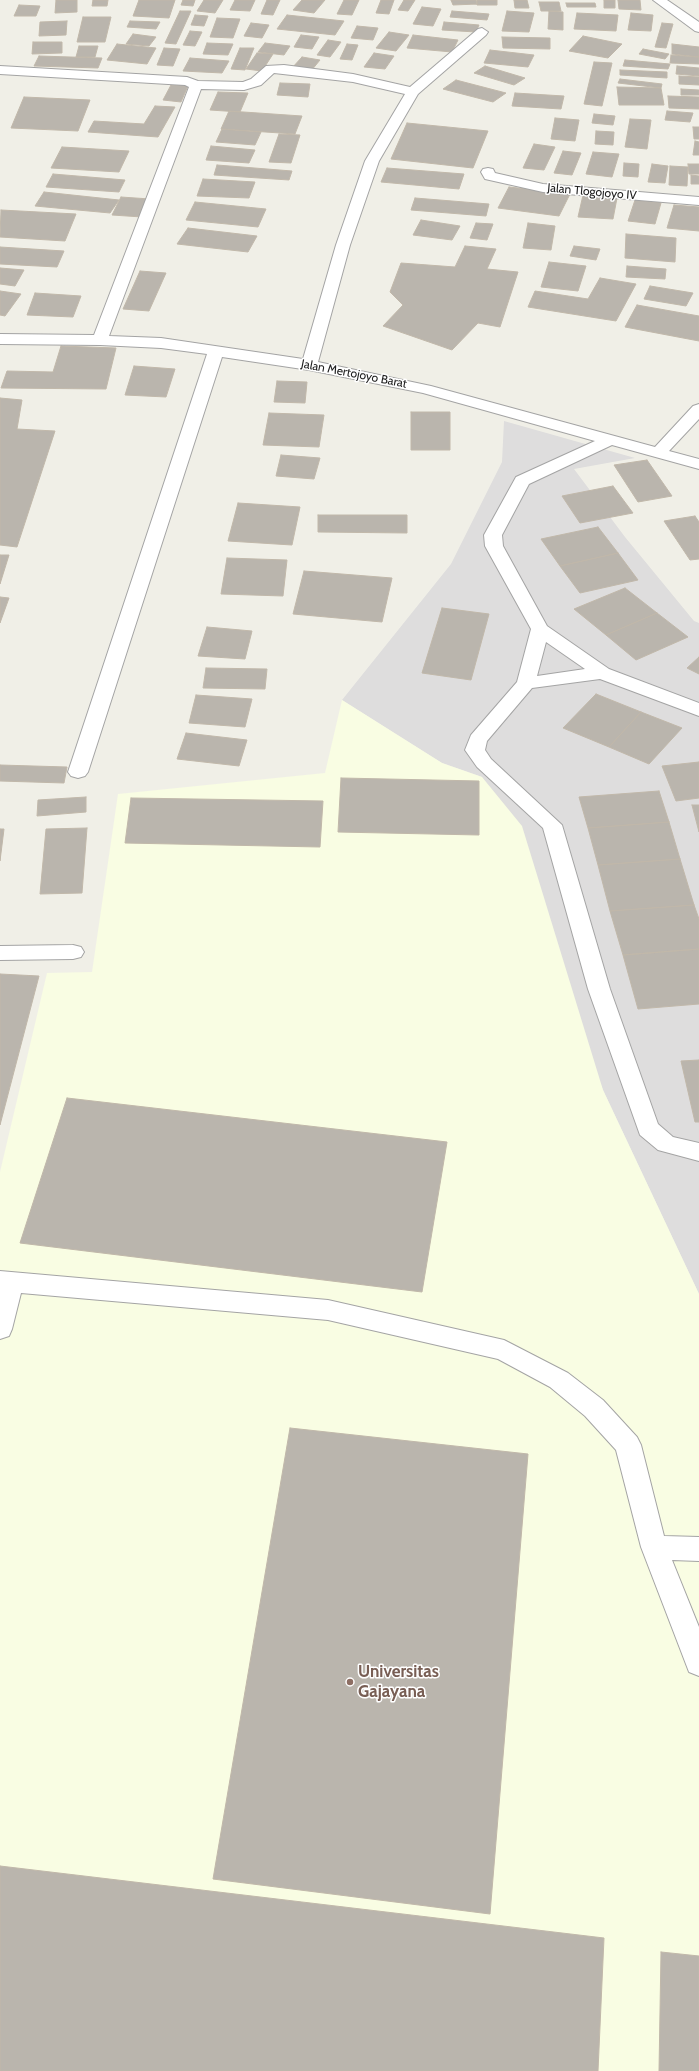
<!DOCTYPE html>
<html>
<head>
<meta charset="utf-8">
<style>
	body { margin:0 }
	canvas { display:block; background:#f0efe7 }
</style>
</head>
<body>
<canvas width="699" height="2071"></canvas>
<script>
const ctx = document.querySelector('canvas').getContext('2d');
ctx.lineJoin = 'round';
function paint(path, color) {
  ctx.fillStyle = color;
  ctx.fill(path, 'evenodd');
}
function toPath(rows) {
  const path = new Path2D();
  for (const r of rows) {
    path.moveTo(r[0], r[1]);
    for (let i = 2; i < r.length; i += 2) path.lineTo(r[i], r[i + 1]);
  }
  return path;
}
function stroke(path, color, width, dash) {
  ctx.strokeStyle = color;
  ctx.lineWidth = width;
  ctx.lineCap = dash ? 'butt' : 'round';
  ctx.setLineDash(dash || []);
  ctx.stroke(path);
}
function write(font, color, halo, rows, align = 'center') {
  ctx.font = font + ' Cabin,sans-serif';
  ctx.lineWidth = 3;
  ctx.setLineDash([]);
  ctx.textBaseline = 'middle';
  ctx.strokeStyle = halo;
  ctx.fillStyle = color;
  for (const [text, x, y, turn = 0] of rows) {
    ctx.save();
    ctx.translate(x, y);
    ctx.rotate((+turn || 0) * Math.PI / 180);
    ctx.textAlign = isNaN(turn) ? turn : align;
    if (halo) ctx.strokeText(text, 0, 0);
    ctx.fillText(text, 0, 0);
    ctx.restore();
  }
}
paint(toPath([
	[504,421,635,458,574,469,625,537,694,621,699,623,699,1294,603,1090,482,777,442,763,342,700,451,564,502,462]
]), '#dedddd');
paint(toPath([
	[342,700,442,763,482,777,522,826,603,1090,699,1294,699,2071,0,2071,0,1172,47,973,92,972,118,794,325,773]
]), '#f9fde3');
const building = toPath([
	[56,0,77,0,77,12,55,13,56,0],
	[93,0,108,0,107,6,92,6,93,0],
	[139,0,175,0,169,18,133,16,139,0],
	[183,0,195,0,193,6,181,5,183,0],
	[204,0,223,0,215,13,197,11,204,0],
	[235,0,255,0,250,11,230,10,235,0],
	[267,0,280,0,273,15,261,14,267,0],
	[302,0,325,0,314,13,293,10,302,0],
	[344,0,359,0,352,15,337,14,344,0],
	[381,0,394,0,389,14,376,13,381,0],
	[404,0,415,0,408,11,398,10,404,0],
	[451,0,476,0,477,4,453,5,451,0],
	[477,0,497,0,497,5,477,5,477,0],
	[514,0,527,0,529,8,515,8,514,0],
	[604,0,615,0,615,8,604,8,604,0],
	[618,0,640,0,641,10,619,9,618,0],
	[539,2,559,2,561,11,541,11,539,2],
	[566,3,595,3,596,7,567,7,566,3],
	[19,5,40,6,36,16,14,16,19,5],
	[422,7,441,9,433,26,413,24,422,7],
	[180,11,191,11,176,44,165,43,180,11],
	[452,11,489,14,487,20,450,17,452,11],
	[507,11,534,13,529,32,502,31,507,11],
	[549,11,563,12,563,30,548,29,549,11],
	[577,13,618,15,616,31,574,29,577,13],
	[631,13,653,15,651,31,628,30,631,13],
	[195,15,208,16,204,26,191,25,195,15],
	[287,15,344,21,335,35,277,29,287,15],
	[83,17,111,17,105,42,77,42,83,17],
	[217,18,240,19,233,38,210,37,217,18],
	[67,21,66,35,39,36,40,22,67,21],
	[130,21,160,22,156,29,127,27,130,21],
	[444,22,479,25,476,32,442,30,444,22],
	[251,23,269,25,262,38,244,36,251,23],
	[662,23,673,24,666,48,655,47,662,23],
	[357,26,378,28,373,40,351,38,357,26],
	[190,31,202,32,195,46,183,45,190,31],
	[389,32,409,35,396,51,376,48,389,32],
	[133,34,156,37,149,46,126,44,133,34],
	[301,35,319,37,312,49,294,47,301,35],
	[413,35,458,40,452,52,407,48,413,35],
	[583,36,622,44,608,58,569,51,583,36],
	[502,37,550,38,550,49,503,48,502,37],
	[328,40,341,42,330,57,317,55,328,40],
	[33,42,62,42,62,53,32,54,33,42],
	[207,43,233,44,228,55,203,54,207,43],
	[265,43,290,46,284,55,258,52,265,43],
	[117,44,156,48,147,64,107,60,117,44],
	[347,44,358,45,352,60,340,59,347,44],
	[672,44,699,47,699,57,672,54,672,44],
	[79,46,98,46,95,57,76,57,79,46],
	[164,48,180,49,173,66,157,65,164,48],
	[240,48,254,48,245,70,231,69,240,48],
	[643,49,669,54,665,59,639,54,643,49],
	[490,50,534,55,528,67,484,63,490,50],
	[257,53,273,54,262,71,246,69,257,53],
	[374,53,394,56,385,69,364,67,374,53],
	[671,55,699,57,699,64,670,63,671,55],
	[39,56,102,58,98,68,34,66,39,56],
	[302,57,320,60,311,71,292,68,302,57],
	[190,58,229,61,222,73,183,71,190,58],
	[625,60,670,64,668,69,623,66,625,60],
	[594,62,612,63,602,106,584,104,594,62],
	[485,66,525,78,514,85,474,73,485,66],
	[677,66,699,68,699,76,676,74,677,66],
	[620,70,667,72,667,78,620,75,620,70],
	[679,76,699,77,699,85,679,84,679,76],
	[620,79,662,84,661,88,618,83,620,79],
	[456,80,506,93,493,102,443,89,456,80],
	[280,83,310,84,308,97,277,95,280,83],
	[171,85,188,86,181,102,163,100,171,85],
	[617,87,661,88,664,105,619,105,617,87],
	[681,89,699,90,699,95,681,95,681,89],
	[218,92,248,93,240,112,210,110,218,92],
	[515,93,564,96,561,109,512,106,515,93],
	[668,96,699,97,699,109,669,108,668,96],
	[24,97,90,100,78,131,11,128,24,97],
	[155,106,175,107,158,137,88,132,94,121,144,124,155,106],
	[229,111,302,116,295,134,221,129,229,111],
	[667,111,693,113,690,122,665,120,667,111],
	[594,114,615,116,613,125,592,123,594,114],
	[555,118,579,120,575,141,551,139,555,118],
	[630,119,651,120,647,149,625,147,630,119],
	[407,123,488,131,473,168,391,159,407,123],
	[693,127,699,127,699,139,694,139,693,127],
	[222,129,261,132,255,145,216,142,222,129],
	[596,131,614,132,613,145,595,144,596,131],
	[279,134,300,135,291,163,269,162,279,134],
	[695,141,699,142,699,155,693,155,695,141],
	[534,144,555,147,544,170,523,168,534,144],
	[211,146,255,150,249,163,206,160,211,146],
	[62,147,129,151,119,172,51,168,62,147],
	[563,151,581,153,572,175,554,173,563,151],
	[593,152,619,154,612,177,586,174,593,152],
	[624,163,639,164,638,177,623,176,624,163],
	[652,164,668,166,665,183,648,182,652,164],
	[688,164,699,164,699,174,689,174,688,164],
	[217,165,292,171,289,180,214,175,217,165],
	[670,166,688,167,687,186,669,185,670,166],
	[387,168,464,174,459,189,381,182,387,168],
	[53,174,125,180,119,192,46,187,53,174],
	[691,175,699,176,699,184,691,184,691,175],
	[203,179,255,182,249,198,197,196,203,179],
	[509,187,570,194,559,216,498,208,509,187],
	[44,192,119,200,110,213,35,206,44,192],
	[583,195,617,198,613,219,578,217,583,195],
	[121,197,150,199,142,217,112,215,121,197],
	[415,198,489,204,486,216,411,210,415,198],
	[635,200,661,203,655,224,628,221,635,200],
	[195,202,266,209,258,227,186,220,195,202],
	[674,205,699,207,699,231,667,228,674,205],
	[1,210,76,214,65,241,0,237,1,210],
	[421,220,460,226,452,240,413,235,421,220],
	[476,223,493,224,487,240,470,238,476,223],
	[528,223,555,226,551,250,523,248,528,223],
	[188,228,257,236,248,252,177,244,188,228],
	[626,234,676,238,675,262,625,258,626,234],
	[465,246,496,249,487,269,518,272,500,327,478,323,452,350,383,326,403,305,390,292,401,263,455,267,465,246],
	[574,246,600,249,596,260,570,256,574,246],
	[0,247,64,251,57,267,0,264,0,247],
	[549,262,586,266,578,291,541,287,549,262],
	[627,266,666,269,665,279,626,277,627,266],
	[0,268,24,270,15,286,0,284,0,268],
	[140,271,166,273,149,311,123,309,140,271],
	[600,278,636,284,616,321,528,307,535,291,588,299,600,278],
	[650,286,693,293,686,306,644,299,650,286],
	[0,291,21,294,5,316,0,315,0,291],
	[35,293,81,296,73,317,27,315,35,293],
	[637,305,699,316,699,341,625,327,637,305],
	[61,346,116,348,106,389,1,388,7,371,53,372,61,346],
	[134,366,175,369,166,397,125,395,134,366],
	[277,381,307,382,305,403,274,402,277,381],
	[0,398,22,400,17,429,55,431,17,547,0,545,0,398],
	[411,412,450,412,450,450,411,450,411,412],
	[269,413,324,415,319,447,263,445,269,413],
	[281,455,320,458,314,479,276,476,281,455],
	[647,460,672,496,638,502,614,465,647,460],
	[613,486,633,513,580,523,562,496,613,486],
	[238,503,300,507,292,545,228,541,238,503],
	[318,515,407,515,407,533,318,532,318,515],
	[695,516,699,522,699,559,690,560,664,521,695,516],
	[598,527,618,553,560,566,541,539,598,527],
	[618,553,638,580,580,593,560,566,618,553],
	[0,555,9,555,0,584,0,555],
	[227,558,287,560,283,596,221,594,227,558],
	[304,571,392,578,382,622,293,614,304,571],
	[625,588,657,613,606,635,574,609,625,588],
	[0,597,9,598,0,623,0,597],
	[442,608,489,614,471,680,422,673,442,608],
	[657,613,688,637,636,660,606,635,657,613],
	[207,627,252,631,245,659,198,656,207,627],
	[699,657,699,674,687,668,699,657],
	[206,668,267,669,265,689,203,688,206,668],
	[596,694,641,712,609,747,563,728,596,694],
	[196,695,252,699,245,727,189,723,196,695],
	[641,712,682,728,649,764,609,747,641,712],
	[186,733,247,740,239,766,177,759,186,733],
	[699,762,699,798,676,801,662,766,699,762],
	[0,765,67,767,64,783,0,781,0,765],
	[341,778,479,781,479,835,338,832,341,778],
	[659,791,669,822,588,828,579,797,659,791],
	[86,797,86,812,37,816,38,800,86,797],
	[131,798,323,801,320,847,125,843,131,798],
	[692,805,699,805,699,832,692,805],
	[669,822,680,859,598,865,588,828,669,822],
	[87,828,82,893,40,894,46,829,87,828],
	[0,829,4,829,0,861,0,829],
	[680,859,694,905,610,911,598,865,680,859],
	[694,905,699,919,699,949,623,955,610,911,694,905],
	[699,949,699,1004,638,1009,623,955,699,949],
	[0,974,39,976,0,1125,0,974],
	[699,1060,699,1122,695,1122,681,1061,699,1060],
	[67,1098,447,1142,422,1292,20,1243,67,1098],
	[290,1428,528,1454,490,1914,213,1879,290,1428],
	[0,1866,604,1938,598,2071,0,2071,0,1866],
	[661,1952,699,1956,699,2071,659,2071,661,1952]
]);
paint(building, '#bab5ad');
stroke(building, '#c1b8aa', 1);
const service = toPath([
	[0,1271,328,1300,504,1340,568,1373,603,1400,637,1437,641,1445,664,1536,699,1537,699,1561,672,1560,699,1627,699,1676,689,1672,641,1547,616,1450,585,1416,550,1387,498,1359,328,1320,21,1293,12,1329,9,1336,0,1339,0,1271]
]);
const minor = toPath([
	[653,0,667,0,699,22,699,32,695,31,653,0],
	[482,28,488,32,486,35,418,94,379,161,350,245,318,362,431,386,655,447,693,406,699,404,699,419,669,451,699,459,699,469,612,445,529,484,502,535,503,546,547,626,609,669,699,703,699,716,600,679,532,688,487,741,485,750,491,759,562,825,610,989,658,1124,673,1137,699,1143,699,1161,658,1150,640,1135,588,989,543,828,477,767,465,750,471,735,517,682,531,629,485,546,484,535,516,477,595,441,423,393,309,370,222,357,88,772,85,776,78,778,71,776,68,772,207,354,161,348,100,345,0,344,0,334,94,335,189,87,185,85,0,74,0,66,187,77,198,81,243,82,251,79,266,66,284,65,353,74,410,87,478,29,482,28],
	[274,73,353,82,405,94,365,161,336,245,303,359,161,338,109,336,201,89,244,90,261,85,274,73],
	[546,642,585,669,537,676,546,642],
	[488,168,493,169,495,173,543,184,699,197,699,205,543,192,485,179,481,172,483,169,488,168],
	[73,945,81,947,84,952,81,957,73,959,0,960,0,946,73,945]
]);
stroke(service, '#a4a4a4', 2);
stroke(minor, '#a4a4a4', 2);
paint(service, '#fff');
paint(minor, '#fff');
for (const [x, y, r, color] of [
	[350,1682,4,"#8d6e63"]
]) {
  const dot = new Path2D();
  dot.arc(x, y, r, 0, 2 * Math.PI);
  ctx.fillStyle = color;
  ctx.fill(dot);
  stroke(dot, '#fff', 1.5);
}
write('12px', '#202020', '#fff', [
	["Jalan Tlogojoyo IV",592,192,5],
	["Jalan Mertojoyo Barat",354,374,11]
]);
write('bold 17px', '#785e54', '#fff', [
	["Universitas",358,1672],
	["Gajayana",358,1692]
], 'left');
</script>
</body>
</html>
